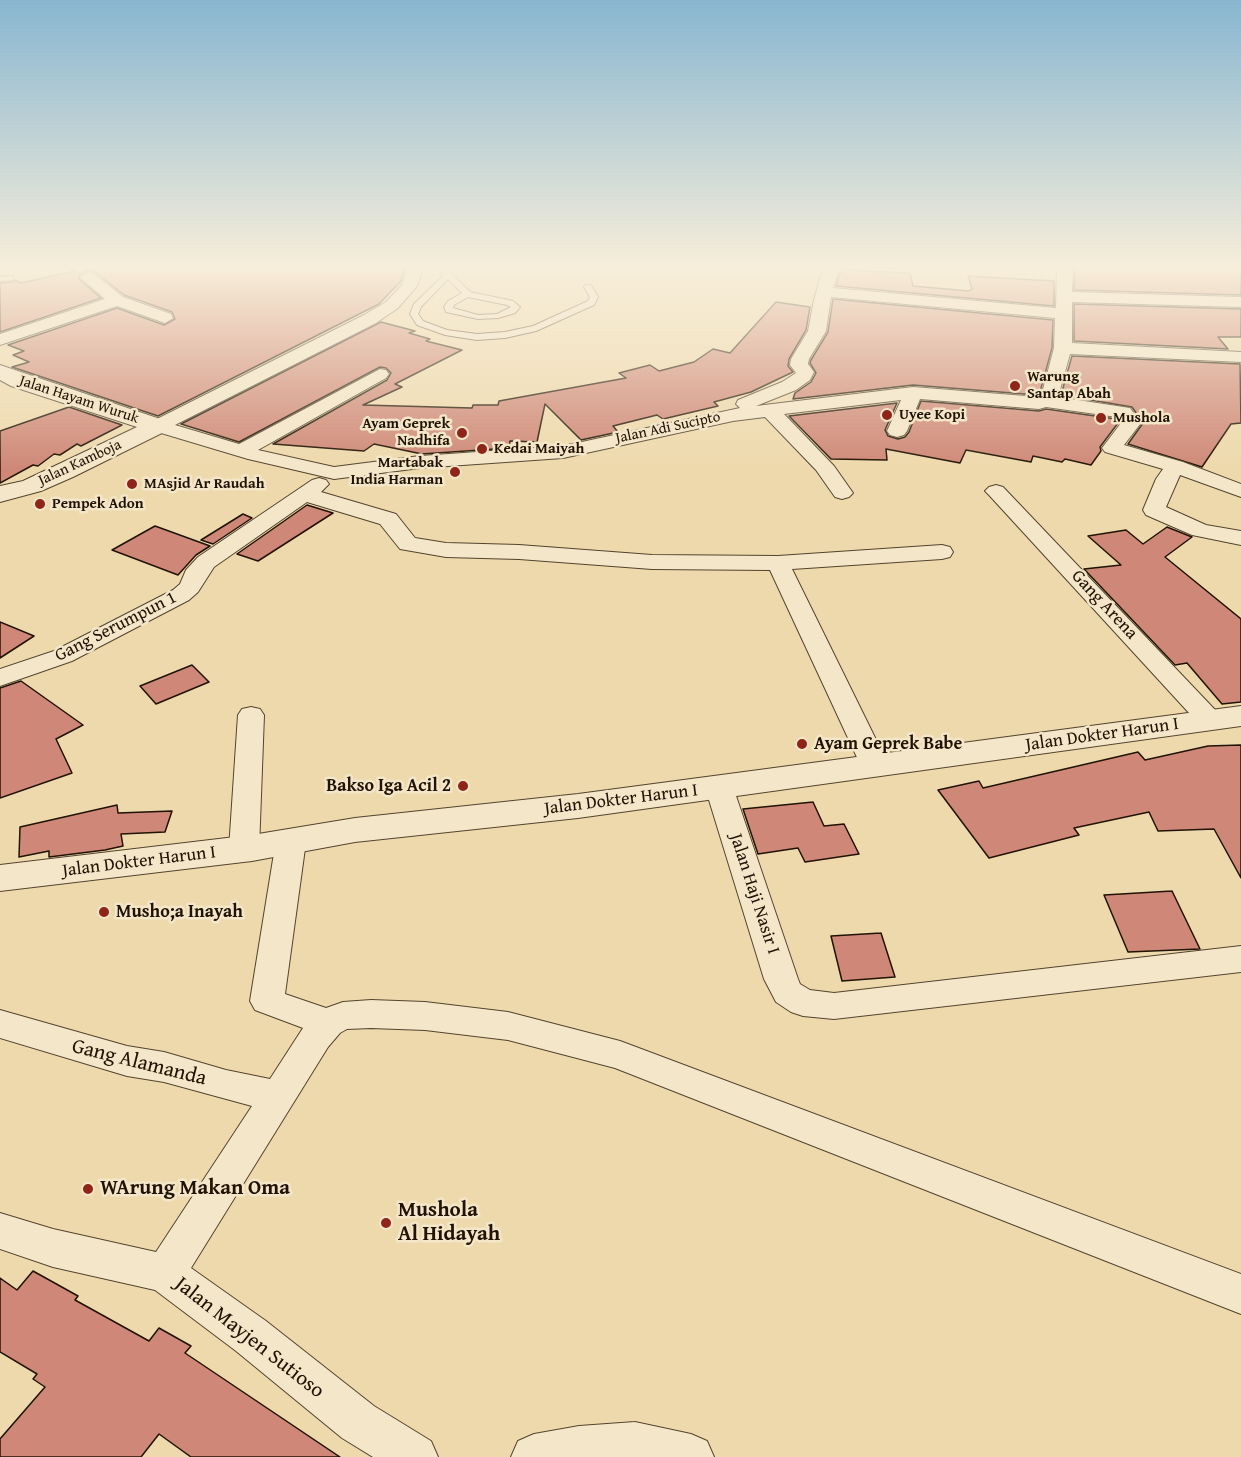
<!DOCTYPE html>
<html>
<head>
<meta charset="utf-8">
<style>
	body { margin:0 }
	canvas { display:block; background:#eed9ac }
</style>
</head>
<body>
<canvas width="1241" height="1457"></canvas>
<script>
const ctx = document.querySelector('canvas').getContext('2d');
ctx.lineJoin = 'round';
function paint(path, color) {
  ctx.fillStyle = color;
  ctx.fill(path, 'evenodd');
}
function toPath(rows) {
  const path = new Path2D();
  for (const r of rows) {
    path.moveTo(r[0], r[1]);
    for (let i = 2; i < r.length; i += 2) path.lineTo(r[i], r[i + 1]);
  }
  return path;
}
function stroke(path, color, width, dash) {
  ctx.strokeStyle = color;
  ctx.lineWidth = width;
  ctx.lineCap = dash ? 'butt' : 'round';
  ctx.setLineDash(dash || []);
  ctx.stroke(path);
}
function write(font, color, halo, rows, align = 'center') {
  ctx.font = font + ' "Gentium Book Plus",serif';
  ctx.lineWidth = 5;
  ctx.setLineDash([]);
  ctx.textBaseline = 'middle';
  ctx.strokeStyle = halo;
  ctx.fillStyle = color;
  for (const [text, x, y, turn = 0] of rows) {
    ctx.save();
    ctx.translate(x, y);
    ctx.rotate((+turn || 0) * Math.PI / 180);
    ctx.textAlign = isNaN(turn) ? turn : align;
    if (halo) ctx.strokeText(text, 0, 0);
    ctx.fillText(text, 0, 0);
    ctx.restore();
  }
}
const building = toPath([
	[67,265,391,265,405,267,401,281,379,304,158,416,12,367,29,362,13,355,24,351,8,345,117,308,164,325,175,319,172,312,124,295,95,272,89,270,79,275,79,279,101,298,0,332,0,283,13,282,15,280,21,283,75,271,67,265],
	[1075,265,1241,265,1241,295,1074,290,1075,265],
	[841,270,910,273,913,286,969,291,972,289,968,276,1054,281,1054,306,836,286,841,270],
	[833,299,1053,320,1052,348,1040,392,1037,395,913,385,793,399,795,393,811,382,816,373,810,363,811,360,828,332,833,299],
	[776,302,810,307,806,330,789,359,788,366,793,372,751,392,714,402,718,406,663,419,657,415,613,426,618,432,581,440,545,404,537,442,510,441,509,448,422,454,374,444,364,451,273,444,387,380,391,373,386,368,380,367,239,442,181,424,381,322,415,331,409,333,430,339,426,341,462,350,395,384,402,387,363,405,472,408,473,405,498,405,499,401,626,378,619,373,650,365,659,371,694,362,713,349,730,353,776,302],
	[1074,304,1241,309,1241,337,1218,337,1228,349,1074,341,1074,304],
	[1072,356,1240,364,1241,423,1231,424,1202,467,1128,444,1143,423,1132,407,1061,395,1072,356],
	[921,401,1039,411,1046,409,1116,419,1118,423,1100,447,1101,451,1091,465,1065,459,1062,462,1033,456,1031,462,966,450,960,463,886,449,887,460,831,459,789,416,897,403,885,430,888,436,898,439,905,437,909,432,921,401],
	[69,407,122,425,81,446,77,444,60,455,54,454,38,466,33,465,0,483,0,431,69,407],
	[307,505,333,513,258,561,237,554,307,505],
	[243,514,252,518,213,544,201,540,243,514],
	[155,526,210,546,196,555,178,575,112,550,155,526],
	[1167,527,1192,537,1165,557,1241,619,1241,702,1222,704,1187,663,1175,665,1084,569,1121,565,1088,536,1126,530,1143,544,1167,527],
	[0,622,34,636,0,658,0,622],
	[192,665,209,682,156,704,140,686,192,665],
	[21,681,83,725,56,739,72,773,0,798,0,688,21,681],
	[1241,745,1241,878,1214,829,1158,831,1149,812,1074,828,1079,835,989,858,938,790,979,781,983,788,1138,752,1145,760,1208,746,1241,745],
	[813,802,824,826,844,824,859,854,805,862,798,848,758,854,743,809,813,802],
	[117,805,118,813,172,811,165,832,121,834,123,846,105,850,49,857,49,851,19,857,20,827,117,805],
	[1172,891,1200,949,1128,952,1104,895,1172,891],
	[881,933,895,977,842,981,831,936,881,933],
	[33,1271,78,1296,75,1300,149,1341,159,1328,191,1346,185,1353,340,1457,191,1457,159,1434,141,1457,0,1457,0,1439,45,1387,33,1379,37,1374,0,1352,0,1278,17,1290,33,1271]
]);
paint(building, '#cf8877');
stroke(building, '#211303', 1.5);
const service = toPath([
	[435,265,443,265,470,292,513,301,520,307,515,313,498,318,478,319,446,312,444,307,448,301,462,293,448,279,421,307,418,314,423,321,447,330,477,334,505,332,533,326,588,301,590,297,584,287,585,285,591,285,598,297,594,305,536,331,505,338,477,340,445,335,417,325,410,314,414,304,444,275,435,265],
	[468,297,507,305,511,307,497,314,478,315,453,308,454,305,468,297],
	[13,276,13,280,0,281,0,277,13,276]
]);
const minor = toPath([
	[408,265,424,265,417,286,398,308,376,323,175,425,239,444,380,369,386,370,389,374,386,378,258,450,334,467,420,456,563,446,740,408,736,404,738,400,782,382,796,373,790,365,791,359,808,331,814,300,824,265,840,265,833,288,1056,308,1057,265,1073,265,1072,292,1241,297,1241,307,1072,302,1072,343,1241,352,1241,362,1070,354,1058,397,1130,408,1141,423,1124,445,1183,462,1241,484,1241,497,1180,475,1166,507,1206,525,1241,531,1241,545,1192,535,1146,515,1143,510,1156,479,1163,469,1105,452,1102,448,1121,423,1117,417,1046,407,1039,409,920,399,907,431,904,435,897,437,890,435,887,431,901,400,784,414,834,466,853,493,849,497,842,499,835,497,816,470,765,417,733,421,563,458,420,468,334,479,248,459,151,430,148,426,151,422,364,315,386,302,402,285,408,265],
	[831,297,1055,318,1054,348,1042,393,1038,397,913,387,756,406,796,390,810,380,814,372,808,364,809,359,826,331,831,297],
	[88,272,94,274,123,297,171,314,173,318,165,323,117,306,0,345,0,334,105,299,80,277,88,272],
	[319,478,326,480,329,484,321,492,396,514,415,538,446,543,519,545,652,555,778,556,942,545,950,547,953,552,950,557,942,559,792,569,889,766,885,772,875,775,865,772,861,766,770,570,652,569,519,559,446,557,400,549,380,524,307,502,214,567,198,592,189,600,72,661,0,686,0,669,54,651,173,590,180,584,186,570,198,557,312,480,319,478],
	[996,485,1003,487,1219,714,1223,720,1219,726,1210,728,1201,726,989,495,985,491,989,487,996,485],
	[251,707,260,709,264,715,259,849,255,856,244,860,233,856,229,849,238,715,242,709,251,707],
	[719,778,729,780,733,787,798,979,800,984,810,990,834,993,1241,946,1241,972,834,1019,803,1016,791,1012,776,1002,764,979,705,787,709,780,719,778],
	[291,831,302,834,306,841,285,994,326,1008,343,1002,371,1000,425,1002,508,1012,620,1041,1241,1274,1241,1314,615,1068,508,1040,425,1030,371,1028,347,1029,340,1033,328,1047,191,1268,266,1321,374,1406,431,1441,438,1457,373,1457,342,1438,236,1351,155,1290,53,1267,0,1249,0,1213,53,1229,156,1252,252,1106,164,1082,127,1076,0,1038,0,1010,127,1046,164,1052,226,1070,270,1079,303,1028,255,1010,250,1001,276,841,280,834,291,831],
	[635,1422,691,1434,707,1441,714,1457,511,1457,518,1441,534,1434,579,1426,635,1422]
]);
const tertiary = toPath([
	[0,365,166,421,170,426,166,431,73,477,41,491,0,502,0,486,23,481,137,427,11,386,0,380,0,365],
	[1241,706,1241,726,578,818,355,842,252,861,0,891,0,865,252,835,355,818,578,794,1241,706]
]);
stroke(service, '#54442d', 2);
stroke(minor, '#54442d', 2);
stroke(tertiary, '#54442d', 2);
paint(service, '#f4e6c9');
paint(minor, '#f4e6c9');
paint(tertiary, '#f4e6c9');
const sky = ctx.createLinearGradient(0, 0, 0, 469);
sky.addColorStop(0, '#88b6d0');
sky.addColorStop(0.57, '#f7eeda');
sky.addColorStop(1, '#f7eeda00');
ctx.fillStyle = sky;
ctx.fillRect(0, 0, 1241, 469);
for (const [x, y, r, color] of [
	[1015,386,6,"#8f2418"],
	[887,415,6,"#8f2418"],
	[1101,418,6,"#8f2418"],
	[462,433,6,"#8f2418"],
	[482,449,6,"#8f2418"],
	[455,472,6,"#8f2418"],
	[132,484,6,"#8f2418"],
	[40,504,6,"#8f2418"],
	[802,744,6,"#8f2418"],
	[463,786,6,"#8f2418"],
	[104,912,6,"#8f2418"],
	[88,1189,6,"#8f2418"],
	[386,1223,6,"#8f2418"]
]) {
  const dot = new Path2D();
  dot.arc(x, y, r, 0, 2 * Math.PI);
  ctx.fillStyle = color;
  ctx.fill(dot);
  stroke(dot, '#f4e6c9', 2);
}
write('bold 15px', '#211303', '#f4e6c9', [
	["Warung",1027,377],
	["Santap Abah",1027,394],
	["Uyee Kopi",899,415],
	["Mushola",1113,418],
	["Ayam Geprek",450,424,"right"],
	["Nadhifa",450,441,"right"],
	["Kedai Maiyah",494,449],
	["Martabak",443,463,"right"],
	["India Harman",443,480,"right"],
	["MAsjid Ar Raudah",144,484],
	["Pempek Adon",52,504]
], 'left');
write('15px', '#211303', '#f4e6c9', [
	["Jalan Hayam Wuruk",79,400,18],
	["Jalan Adi Sucipto",668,428,-12],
	["Jalan Kamboja",80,463,-25]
]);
write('18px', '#211303', '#f4e6c9', [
	["Gang Arena",1104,605,47],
	["Gang Serumpun 1",116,627,-27],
	["Jalan Dokter Harun I",1102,735,-8],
	["Jalan Dokter Harun I",621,800,-7],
	["Jalan Dokter Harun I",139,862,-7],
	["Jalan Haji Nasir I",754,894,72]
]);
write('bold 18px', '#211303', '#f4e6c9', [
	["Ayam Geprek Babe",814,744],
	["Bakso Iga Acil 2",451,786,"right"],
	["Musho;a Inayah",116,912]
], 'left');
write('21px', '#211303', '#f4e6c9', [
	["Gang Alamanda",139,1063,14],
	["Jalan Mayjen Sutioso",249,1338,38]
]);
write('bold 21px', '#211303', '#f4e6c9', [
	["WArung Makan Oma",100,1189],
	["Mushola",398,1211],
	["Al Hidayah",398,1235]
], 'left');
</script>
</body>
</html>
